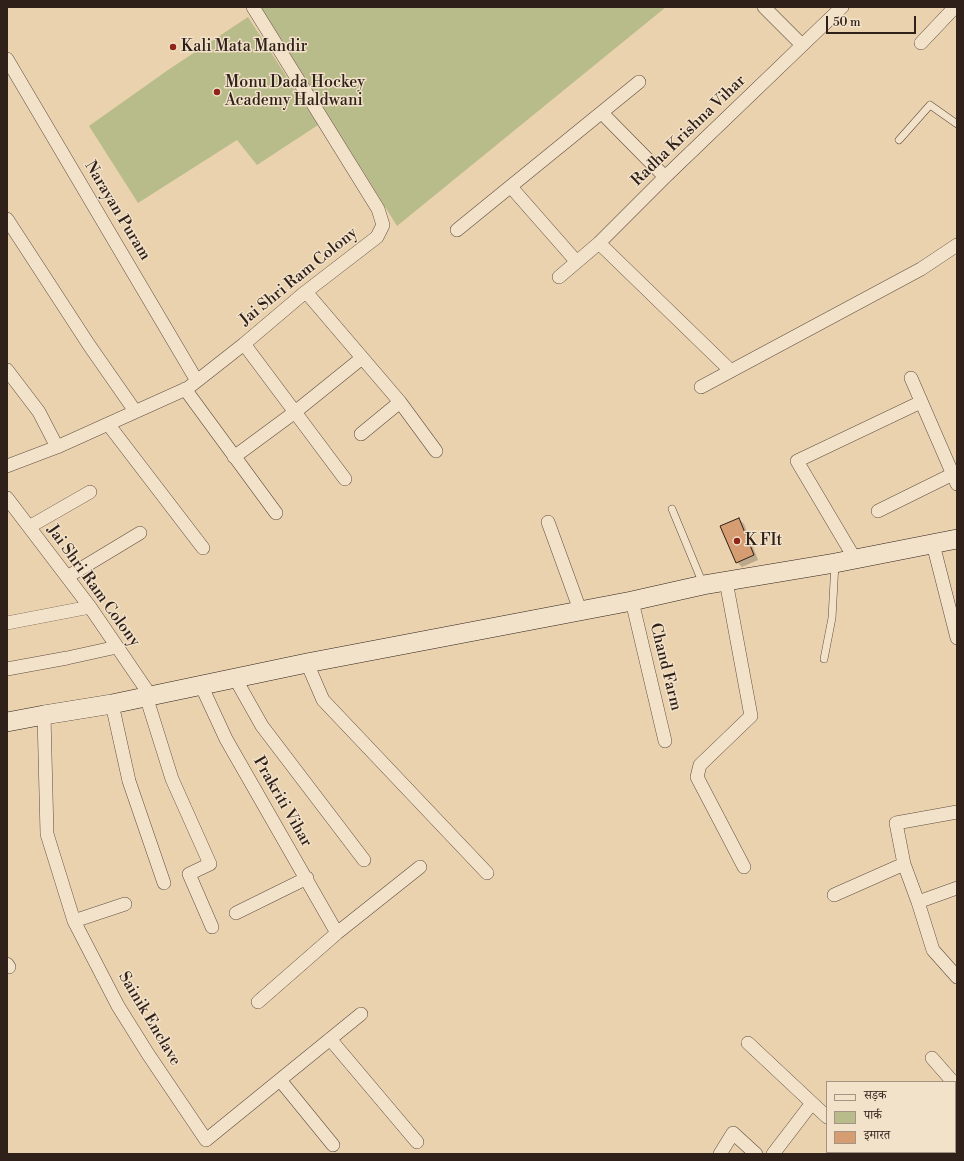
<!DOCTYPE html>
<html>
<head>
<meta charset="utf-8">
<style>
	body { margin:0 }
	#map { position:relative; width:964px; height:1161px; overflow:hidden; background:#ebd2ae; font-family:"Libre Bodoni","Noto Serif Devanagari",serif }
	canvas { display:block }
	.frame { position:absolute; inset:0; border:8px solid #2f201a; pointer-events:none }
	.legend { position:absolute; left:826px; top:1081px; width:130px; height:72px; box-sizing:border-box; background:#f2e2ca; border:1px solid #a49484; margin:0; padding:5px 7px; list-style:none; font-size:12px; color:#2f201a }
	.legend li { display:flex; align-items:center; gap:8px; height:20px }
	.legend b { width:20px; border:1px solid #a49484 }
	.scale { position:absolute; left:826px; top:16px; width:90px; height:18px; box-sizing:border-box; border:2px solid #2f201a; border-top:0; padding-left:5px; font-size:12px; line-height:14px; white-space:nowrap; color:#2f201a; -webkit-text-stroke:3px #f2e2ca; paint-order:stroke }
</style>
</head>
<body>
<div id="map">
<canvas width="964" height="1161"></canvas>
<div class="frame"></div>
<ul class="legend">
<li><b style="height:5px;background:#f2e2ca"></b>सड़क</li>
<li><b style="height:11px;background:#b8bb8a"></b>पार्क</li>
<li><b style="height:11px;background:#d69d73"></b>इमारत</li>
</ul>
<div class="scale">50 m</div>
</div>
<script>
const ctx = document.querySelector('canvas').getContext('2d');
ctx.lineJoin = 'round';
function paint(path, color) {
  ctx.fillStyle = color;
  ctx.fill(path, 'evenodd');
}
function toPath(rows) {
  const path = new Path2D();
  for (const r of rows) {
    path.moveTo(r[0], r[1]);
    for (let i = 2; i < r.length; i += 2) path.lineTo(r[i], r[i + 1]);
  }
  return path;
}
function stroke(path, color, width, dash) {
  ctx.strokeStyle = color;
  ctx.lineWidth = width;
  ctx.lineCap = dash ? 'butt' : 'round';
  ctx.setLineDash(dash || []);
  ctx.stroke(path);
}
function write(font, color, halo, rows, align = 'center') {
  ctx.font = font + ' "Libre Bodoni",serif';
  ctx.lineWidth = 3;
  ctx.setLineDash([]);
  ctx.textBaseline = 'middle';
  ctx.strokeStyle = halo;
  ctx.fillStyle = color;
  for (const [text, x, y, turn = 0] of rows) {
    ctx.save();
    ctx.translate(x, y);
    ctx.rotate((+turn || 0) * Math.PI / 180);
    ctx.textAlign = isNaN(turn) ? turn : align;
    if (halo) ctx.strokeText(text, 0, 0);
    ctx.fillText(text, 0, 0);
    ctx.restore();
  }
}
paint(toPath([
	[261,7,666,7,397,226],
	[248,17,318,125,257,165,237,140,138,203,89,126,168,70]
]), '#b8bb8a');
paint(toPath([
	[739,519,744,524,758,560,742,567,737,562]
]), '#0003');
const building = toPath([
	[739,518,754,555,736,563,720,526,739,518]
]);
paint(building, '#d69d73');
stroke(building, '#2f201a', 1);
const lane = toPath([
	[899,140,930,105,957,124],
	[672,509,703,584],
	[824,659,832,618,835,563]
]);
const street = toPath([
	[764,7,802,45],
	[921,43,955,7],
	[7,59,197,381],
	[602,113,665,177],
	[511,187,576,261],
	[7,219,89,345,135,411],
	[457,230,639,82],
	[599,243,731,371],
	[559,277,599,243,665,177,842,7],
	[306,292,400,402,436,451],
	[244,344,345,479],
	[7,370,39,412,57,447],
	[911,378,957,484],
	[701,387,921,269,957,245],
	[185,389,276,513],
	[108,424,203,548],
	[361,434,400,402],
	[234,457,295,412,362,358],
	[7,466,57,447,188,388,244,344,303,294,377,237,383,225,378,209,253,7],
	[7,498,90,607,150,695],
	[878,511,953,474],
	[548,522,580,610],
	[29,527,90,492],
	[933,544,957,638],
	[855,559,797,461,921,402],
	[67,577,140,533],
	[726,581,751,716,700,765,697,777,744,867],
	[632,601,665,741],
	[7,623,90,607],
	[307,663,323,700,487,873],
	[7,669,67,658,117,647],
	[235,678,262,726,364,860],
	[201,685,226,739,337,933],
	[146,696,172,779,210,864,189,874,212,927],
	[112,704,129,781,164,883],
	[44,715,47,834,74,921,118,1006,148,1054,206,1140,361,1014],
	[904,864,896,823,957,812],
	[834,895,904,864,918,902,933,950,957,977],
	[918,902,957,888],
	[236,913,307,878],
	[74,921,125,904],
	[7,964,9,967],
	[258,1002,337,933,420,867],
	[330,1039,417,1142],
	[748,1043,827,1117],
	[932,1058,953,1082],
	[280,1080,333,1145],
	[863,1152,865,1154],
	[720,1154,733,1133,756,1154],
	[773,1154,812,1103]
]);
const secondary = toPath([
	[7,722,44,715,112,704,307,663,632,601,703,585,835,563,957,539]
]);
stroke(lane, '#5e4c3f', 8);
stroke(street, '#5e4c3f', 14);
stroke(secondary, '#2f201a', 20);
stroke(lane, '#f2e2ca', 7);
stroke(street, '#f2e2ca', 13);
stroke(secondary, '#f2e2ca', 19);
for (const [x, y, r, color] of [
	[173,47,4,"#8f2418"],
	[217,92,4,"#8f2418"],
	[737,541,4,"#8f2418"]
]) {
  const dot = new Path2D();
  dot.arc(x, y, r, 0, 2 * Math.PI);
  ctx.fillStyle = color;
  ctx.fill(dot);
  stroke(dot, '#f2e2ca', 1.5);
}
write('16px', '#2f201a', '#f2e2ca', [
	["Kali Mata Mandir",181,47],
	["Monu Dada Hockey",225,83],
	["Academy Haldwani",225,101],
	["K FIt",745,541]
], 'left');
write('16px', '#2f201a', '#f2e2ca', [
	["Radha Krishna Vihar",689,131,-44],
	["Narayan Puram",117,211,59],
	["Jai Shri Ram Colony",299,277,-39],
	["Jai Shri Ram Colony",93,586,54],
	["Chand Farm",665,667,76],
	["Prakriti Vihar",282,802,60],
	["Sainik Enclave",149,1019,59]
]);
</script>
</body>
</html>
